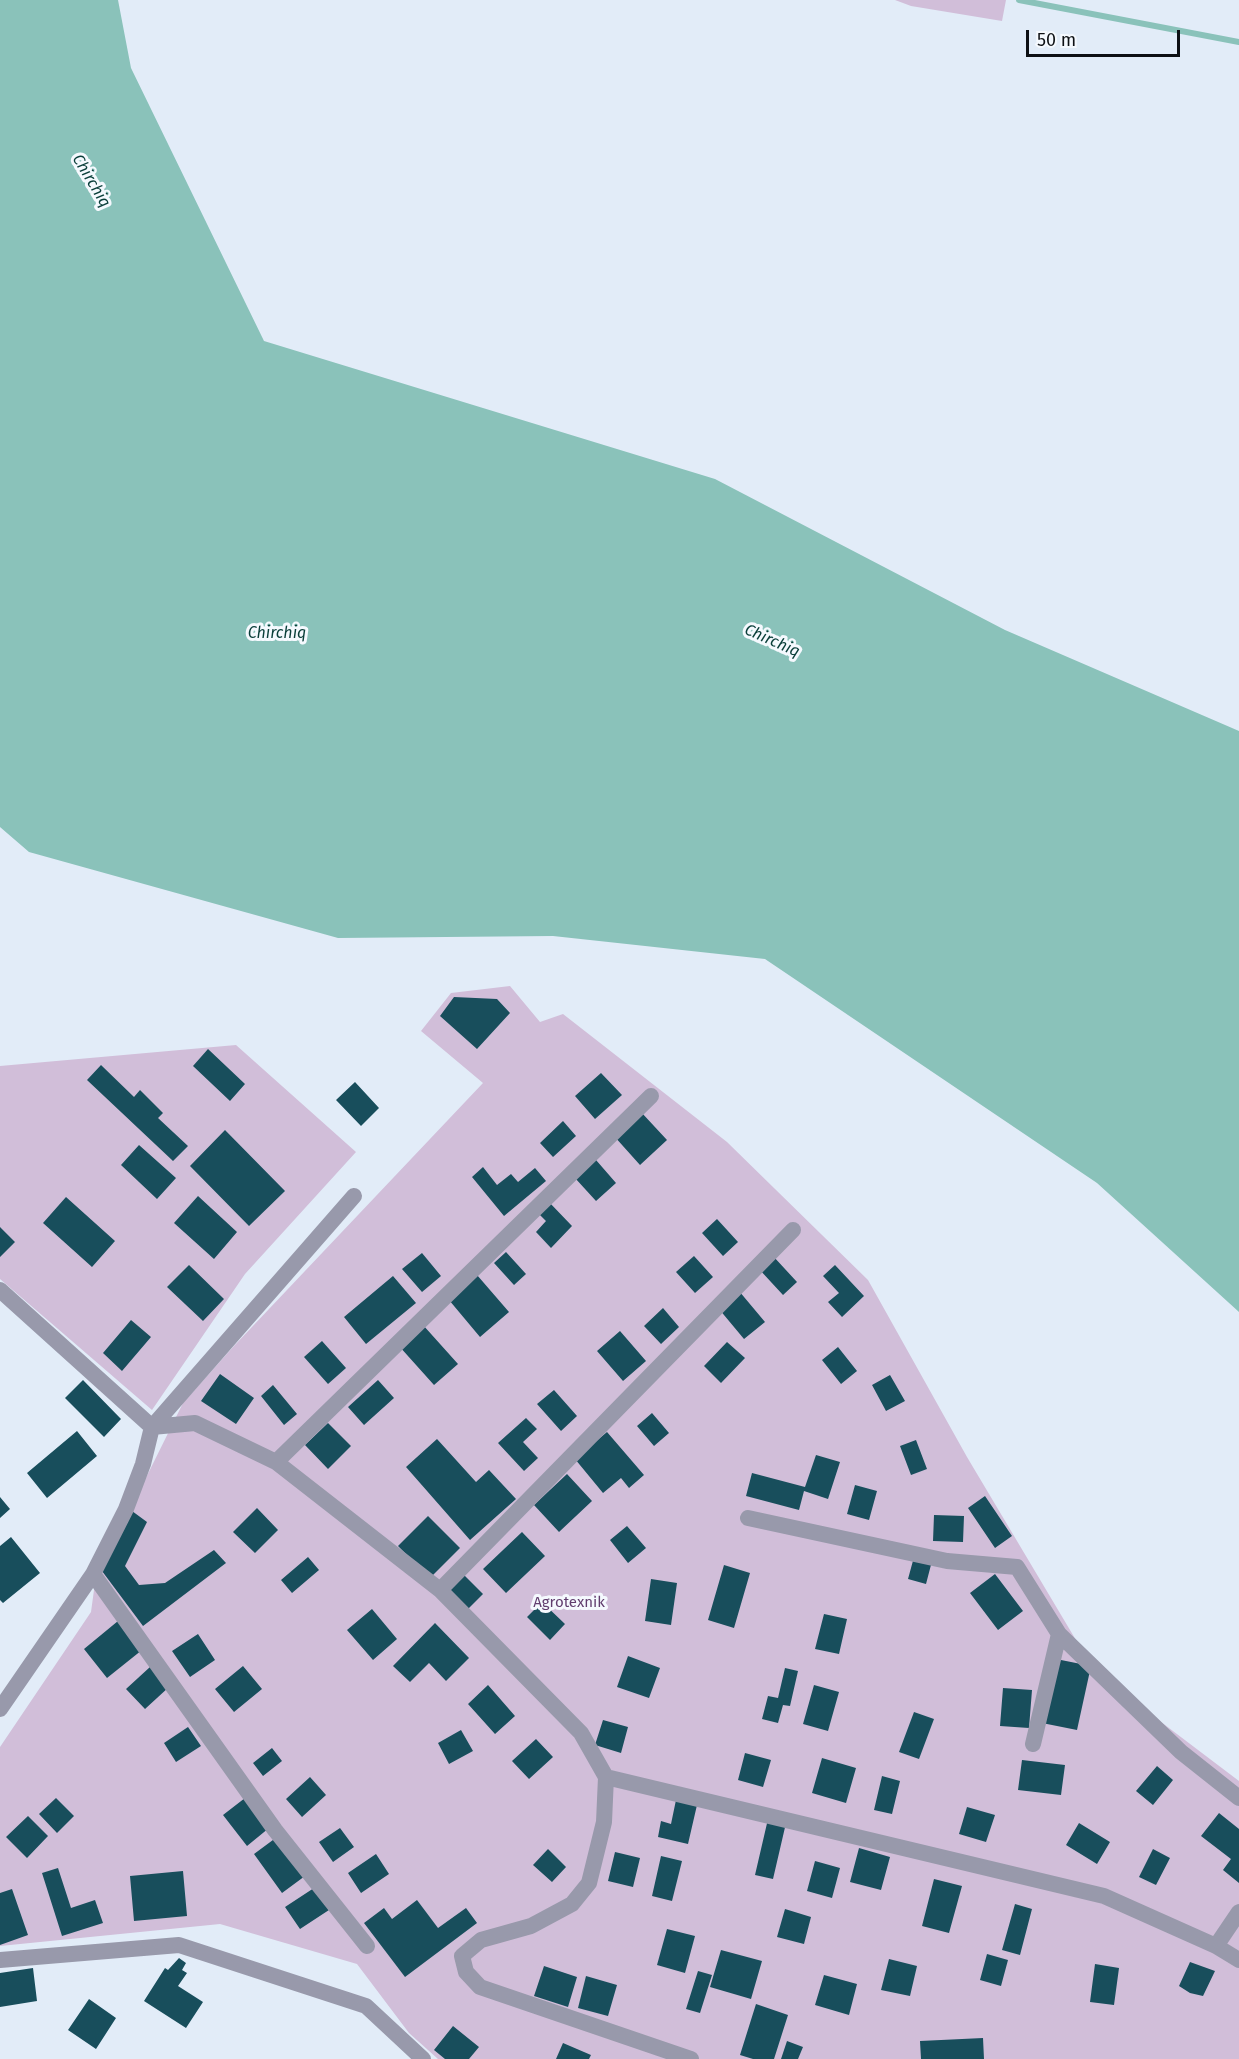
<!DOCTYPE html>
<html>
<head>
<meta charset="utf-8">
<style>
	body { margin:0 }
	#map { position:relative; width:1239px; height:2059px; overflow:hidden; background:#e2ecf8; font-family:"Fira Sans",sans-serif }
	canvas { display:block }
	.scale { position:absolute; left:1026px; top:30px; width:154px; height:27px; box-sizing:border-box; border:3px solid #0d1014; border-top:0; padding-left:8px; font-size:18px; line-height:21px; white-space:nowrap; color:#0d1014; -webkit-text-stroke:4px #f5f9fe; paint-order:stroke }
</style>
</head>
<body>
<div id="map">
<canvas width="1239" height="2059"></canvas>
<div class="scale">50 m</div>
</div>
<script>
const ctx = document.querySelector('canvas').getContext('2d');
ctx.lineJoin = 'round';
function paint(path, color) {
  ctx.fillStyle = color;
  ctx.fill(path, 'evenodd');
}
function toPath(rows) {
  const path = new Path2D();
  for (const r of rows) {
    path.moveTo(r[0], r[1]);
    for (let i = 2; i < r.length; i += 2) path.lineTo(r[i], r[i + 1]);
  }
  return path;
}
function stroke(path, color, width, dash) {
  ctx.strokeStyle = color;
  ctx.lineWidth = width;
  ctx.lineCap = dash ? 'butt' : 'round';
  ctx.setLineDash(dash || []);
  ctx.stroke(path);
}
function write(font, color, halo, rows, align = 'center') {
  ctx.font = font + ' "Fira Sans",sans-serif';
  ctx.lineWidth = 6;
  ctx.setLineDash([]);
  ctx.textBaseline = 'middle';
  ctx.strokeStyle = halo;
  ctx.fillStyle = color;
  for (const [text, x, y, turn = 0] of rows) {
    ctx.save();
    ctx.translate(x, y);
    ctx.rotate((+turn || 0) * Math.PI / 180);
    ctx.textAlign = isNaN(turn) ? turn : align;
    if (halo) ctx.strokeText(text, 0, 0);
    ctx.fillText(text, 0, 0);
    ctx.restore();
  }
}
paint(toPath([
	[895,0,1006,0,1002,21,911,6],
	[510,986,540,1022,563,1014,727,1142,868,1280,967,1457,1095,1672,1239,1781,1239,2059,438,2059,409,2033,357,1964,220,1924,0,1946,0,1747,91,1612,97,1568,131,1508,183,1403,233,1347,483,1083,421,1031,451,993],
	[236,1045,356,1152,245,1274,152,1410,0,1279,0,1066]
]), '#d1bed9');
paint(toPath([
	[0,0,118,0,131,68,264,341,715,479,1005,630,1239,731,1239,1312,1097,1183,765,959,553,936,338,938,29,852,0,827]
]), '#8ac2ba');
stroke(toPath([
	[1019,0,1239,42]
]), '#8ac2ba', 6);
paint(toPath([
	[454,997,497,999,510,1013,477,1049,440,1016],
	[208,1049,245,1084,230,1101,193,1066],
	[101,1065,134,1097,140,1090,163,1113,158,1118,188,1146,173,1161,87,1080],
	[601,1073,622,1095,595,1119,575,1096],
	[355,1082,379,1108,361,1126,336,1100],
	[641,1112,667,1140,640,1165,614,1136],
	[563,1121,576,1136,553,1157,540,1143],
	[225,1130,285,1191,249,1226,190,1166],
	[139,1145,176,1178,157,1199,121,1165],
	[596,1160,616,1183,596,1201,575,1178],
	[483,1167,497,1185,511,1174,518,1182,535,1168,546,1181,504,1216,472,1177],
	[198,1196,237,1232,214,1259,174,1223],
	[66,1197,115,1241,92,1267,43,1223],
	[548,1201,572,1226,551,1248,536,1232,546,1221,537,1212],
	[717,1219,738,1242,723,1256,702,1233],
	[0,1227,15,1242,0,1257],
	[506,1252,526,1274,514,1285,494,1263],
	[422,1253,441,1276,422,1292,402,1269],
	[694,1256,713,1277,695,1293,676,1272],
	[773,1256,797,1282,783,1295,759,1269],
	[189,1265,224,1299,203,1321,167,1287],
	[835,1265,864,1296,842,1317,828,1302,839,1293,823,1276],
	[477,1275,509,1312,480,1337,449,1300],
	[393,1276,416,1303,366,1344,344,1317],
	[739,1291,765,1322,744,1339,719,1309],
	[663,1308,679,1327,661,1344,644,1326],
	[131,1320,151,1337,122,1371,103,1353],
	[423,1325,458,1364,434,1385,399,1346],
	[620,1331,646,1361,623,1381,597,1351],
	[322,1341,346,1368,328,1384,304,1357],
	[727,1342,745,1358,721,1383,704,1366],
	[838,1347,857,1371,841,1384,822,1360],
	[220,1374,254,1398,236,1424,201,1401],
	[890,1375,905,1401,886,1411,872,1385],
	[83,1380,121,1419,104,1437,65,1398],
	[378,1380,394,1398,364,1425,348,1407],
	[273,1385,297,1414,284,1425,261,1396],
	[554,1390,577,1416,561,1431,537,1404],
	[652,1413,669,1433,654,1446,637,1426],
	[526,1418,537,1429,523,1442,538,1458,524,1471,498,1443],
	[328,1423,351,1446,328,1469,305,1445],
	[77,1431,97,1456,47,1498,27,1473],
	[607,1432,644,1475,629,1488,621,1478,603,1493,575,1459],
	[437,1439,476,1482,489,1470,516,1499,470,1540,406,1467],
	[916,1440,927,1469,911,1475,900,1446],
	[816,1455,840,1462,828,1499,804,1491,799,1510,746,1496,752,1473,805,1487],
	[567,1474,592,1501,559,1532,534,1505],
	[855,1485,877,1491,869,1520,847,1514],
	[985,1496,1012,1536,995,1548,968,1508],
	[0,1497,10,1509,0,1518],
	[257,1508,278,1530,255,1553,233,1532],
	[132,1511,147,1522,125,1566,139,1585,165,1583,214,1550,226,1563,143,1626,99,1567],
	[934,1515,964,1516,963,1542,933,1541],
	[428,1516,460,1548,430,1578,398,1546],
	[627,1526,646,1548,628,1563,610,1540],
	[522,1532,545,1556,506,1593,483,1569],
	[11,1537,40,1573,3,1603,0,1600,0,1546],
	[308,1557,319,1570,292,1593,281,1580],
	[914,1557,932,1561,926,1584,908,1579],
	[724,1565,750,1573,734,1628,708,1620],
	[463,1574,483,1594,467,1610,447,1590],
	[995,1574,1023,1611,998,1630,970,1593],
	[651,1579,677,1583,671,1625,645,1621],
	[542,1602,565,1624,550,1640,527,1617],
	[372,1609,397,1639,373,1660,347,1630],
	[824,1614,847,1619,839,1654,815,1649],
	[118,1621,142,1650,107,1678,84,1649],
	[435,1623,469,1658,446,1681,429,1663,410,1682,393,1666],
	[198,1634,215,1660,190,1677,172,1651],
	[628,1656,660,1668,649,1698,617,1687],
	[1056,1659,1091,1666,1077,1730,1042,1723],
	[243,1666,262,1689,234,1712,215,1689],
	[150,1667,169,1687,145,1709,126,1689],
	[785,1668,798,1671,790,1706,783,1705,778,1723,762,1719,768,1696,778,1698],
	[488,1685,515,1716,495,1734,468,1704],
	[814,1685,839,1692,828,1731,803,1724],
	[1003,1688,1032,1690,1029,1728,1000,1726],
	[914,1712,934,1719,919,1759,899,1752],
	[603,1720,628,1727,621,1753,595,1745],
	[188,1727,201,1746,176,1762,164,1743],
	[461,1730,473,1751,449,1764,438,1743],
	[536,1739,553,1757,529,1779,512,1761],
	[272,1748,282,1761,263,1776,253,1763],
	[745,1753,771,1760,763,1787,738,1780],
	[822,1758,856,1768,846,1803,812,1793],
	[1022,1760,1065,1765,1061,1795,1018,1790],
	[1157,1766,1173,1780,1153,1805,1136,1791],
	[882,1776,900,1781,892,1814,874,1810],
	[310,1777,326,1795,302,1817,286,1799],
	[56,1798,74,1816,57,1833,39,1814],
	[245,1798,269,1828,247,1846,223,1815],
	[676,1800,697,1805,688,1844,658,1837,661,1821,671,1824],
	[967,1807,995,1815,986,1842,959,1834],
	[1219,1813,1239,1829,1239,1883,1223,1870,1231,1859,1201,1836],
	[28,1816,48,1836,27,1858,6,1837],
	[768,1819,786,1823,773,1879,755,1875],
	[1079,1823,1110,1842,1097,1864,1066,1845],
	[340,1828,354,1847,333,1862,319,1842],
	[277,1837,305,1876,282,1893,254,1854],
	[859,1848,890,1857,881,1890,850,1882],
	[548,1849,566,1867,552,1882,533,1865],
	[1153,1849,1170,1858,1156,1885,1139,1877],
	[615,1852,640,1858,633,1887,608,1881],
	[376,1854,389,1874,361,1893,348,1873],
	[661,1856,682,1861,672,1901,652,1896],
	[815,1861,840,1868,832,1898,807,1891],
	[58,1868,71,1908,95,1900,103,1923,62,1936,42,1873],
	[183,1871,187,1916,134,1921,130,1876],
	[934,1879,962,1886,949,1933,922,1926],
	[314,1888,329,1910,300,1929,285,1907],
	[12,1889,28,1935,0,1945,0,1893],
	[417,1900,438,1928,466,1908,477,1923,405,1977,364,1923,384,1908,392,1919],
	[1015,1904,1032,1909,1020,1955,1002,1950],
	[785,1909,811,1917,804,1944,777,1937],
	[667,1929,695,1936,685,1973,657,1965],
	[721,1950,762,1961,751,1999,710,1987],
	[987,1954,1008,1960,1001,1986,980,1980],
	[179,1958,186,1963,182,1970,187,1973,178,1986,203,2002,186,2028,144,2001,165,1968,168,1970],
	[889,1959,917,1966,910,1996,881,1990],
	[1190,1962,1215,1971,1203,1996,1190,1993,1179,1986],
	[1095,1964,1119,1968,1114,2005,1090,2002],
	[544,1966,577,1977,568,2007,534,1996],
	[33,1968,37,2001,0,2007,0,1973],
	[698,1971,712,1975,700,2013,686,2009],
	[824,1975,857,1984,849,2015,815,2005],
	[586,1976,617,1985,608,2016,578,2008],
	[89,1999,116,2018,96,2049,68,2030],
	[756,2004,788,2015,774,2059,753,2059,740,2055],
	[453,2026,479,2047,469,2059,445,2059,434,2050],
	[983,2038,984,2059,921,2059,920,2041],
	[787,2041,803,2047,798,2059,781,2059],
	[563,2043,591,2055,589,2059,556,2059]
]), '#184e5c');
stroke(toPath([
	[0,1290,152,1427],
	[152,1427,195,1423,276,1462,440,1590,581,1733,606,1777,604,1822,589,1883,572,1904,531,1926,481,1940,462,1956,466,1972,480,1987,691,2059],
	[276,1462,651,1096],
	[748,1518,947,1561,1017,1567,1059,1634,1181,1752,1239,1798],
	[93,1574,275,1830,367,1946],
	[440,1590,793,1230],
	[0,1709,93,1574,126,1509,143,1464,152,1427,354,1196],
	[1033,1744,1059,1634],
	[606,1777,1104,1896,1216,1946,1239,1960],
	[1216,1946,1239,1912],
	[0,1960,179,1945,366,2006,423,2059]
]), '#9899ab', 16);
write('15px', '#613d6e', '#f5f9fe', [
	["Agrotexnik",569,1603]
]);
write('italic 16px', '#093e39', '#f5f9fe', [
	["Chirchiq",91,181,59],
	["Chirchiq",277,634],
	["Chirchiq",772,641,24]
]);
</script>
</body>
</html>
